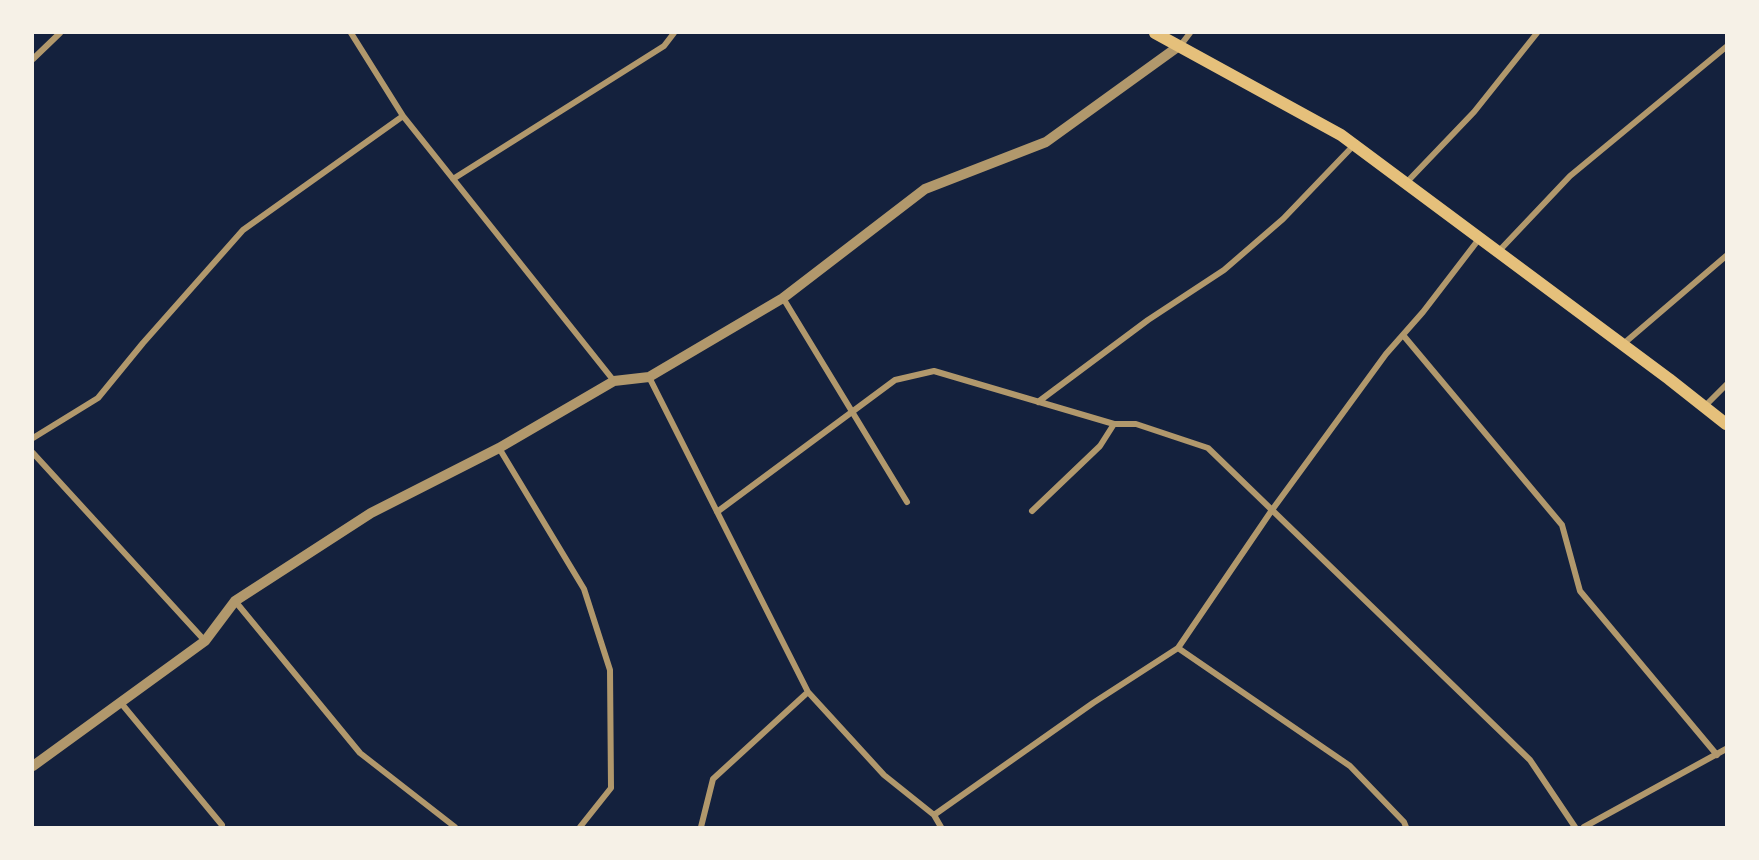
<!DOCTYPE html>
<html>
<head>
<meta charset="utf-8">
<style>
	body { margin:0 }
	#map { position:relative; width:1759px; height:860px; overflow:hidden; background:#14213d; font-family:"Titillium Web",sans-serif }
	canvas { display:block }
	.frame { position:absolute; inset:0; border:34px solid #f6f1e7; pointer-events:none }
</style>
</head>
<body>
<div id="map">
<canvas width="1759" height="860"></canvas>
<div class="frame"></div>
</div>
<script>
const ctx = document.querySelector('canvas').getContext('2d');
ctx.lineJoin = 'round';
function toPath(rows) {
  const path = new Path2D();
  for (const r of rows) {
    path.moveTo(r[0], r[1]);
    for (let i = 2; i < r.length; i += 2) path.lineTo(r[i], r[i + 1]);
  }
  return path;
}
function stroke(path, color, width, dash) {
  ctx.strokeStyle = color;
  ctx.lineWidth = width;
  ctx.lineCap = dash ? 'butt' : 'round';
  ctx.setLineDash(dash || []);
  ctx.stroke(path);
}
stroke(toPath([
	[351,33,403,116,614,381],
	[1180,46,1190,33],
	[33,59,60,33],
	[453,179,664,46,674,33],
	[1406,183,1474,112,1537,33],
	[1498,252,1570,176,1726,47],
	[783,298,907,502],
	[1403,335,1562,525,1580,591,1717,755],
	[1622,345,1726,256],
	[649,377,808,692,884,775,934,815],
	[1038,402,1148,320,1224,270,1283,219,1354,145],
	[1704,407,1726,385],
	[33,438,98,398,143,343,243,230,403,116],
	[499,448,584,589,610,670,611,788,580,827],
	[33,453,205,641],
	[1032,511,1100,446,1114,424],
	[717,512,895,380,934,371,1114,424,1136,424,1208,448,1530,760,1575,827],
	[235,601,360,753,455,827],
	[1178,648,1350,766,1404,822,1406,827],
	[121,703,222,825],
	[701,827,713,779,808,692],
	[941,827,934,815,1093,703,1178,648,1272,510,1386,354,1423,312,1479,239],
	[1584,827,1726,749]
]), '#b1986c', 6);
stroke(toPath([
	[33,766,205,641,235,601,371,513,499,448,614,381,649,377,783,298,925,189,1046,142,1179,46]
]), '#b1986c', 10);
stroke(toPath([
	[1155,33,1341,135,1669,379,1726,424]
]), '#e5c07b', 12);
</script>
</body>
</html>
